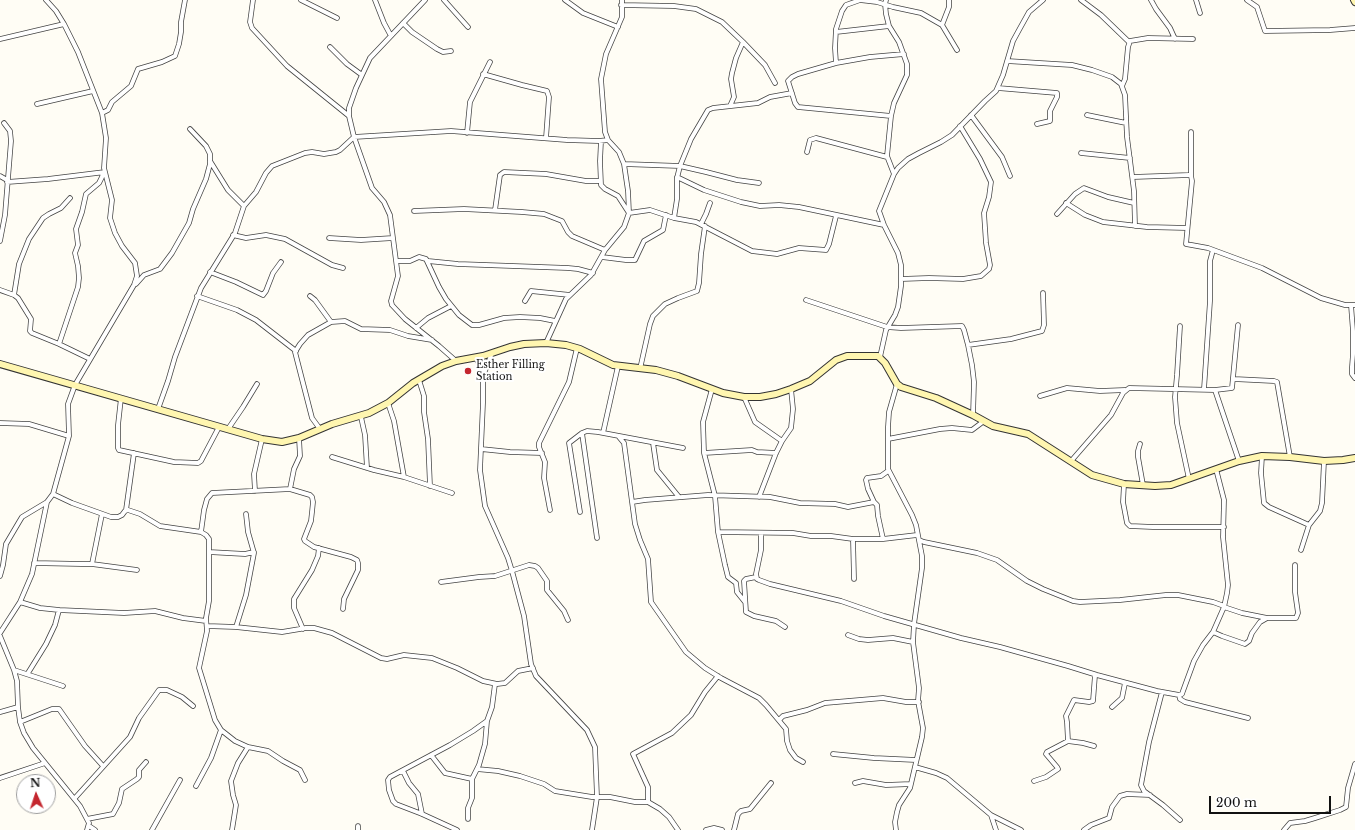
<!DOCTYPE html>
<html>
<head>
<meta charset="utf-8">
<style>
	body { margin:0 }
	#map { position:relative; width:1355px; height:830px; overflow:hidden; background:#fffdf5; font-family:"Libre Baskerville",serif }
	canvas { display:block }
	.north { position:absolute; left:16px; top:774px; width:40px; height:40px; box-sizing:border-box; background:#fff; border:1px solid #a0a0a0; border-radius:50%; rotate:357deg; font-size:11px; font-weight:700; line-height:16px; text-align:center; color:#111 }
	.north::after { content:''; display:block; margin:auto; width:14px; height:18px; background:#c4262e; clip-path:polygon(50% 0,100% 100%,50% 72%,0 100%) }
	.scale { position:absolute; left:1209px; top:796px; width:122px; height:18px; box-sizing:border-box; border:2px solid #111; border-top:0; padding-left:5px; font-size:12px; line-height:14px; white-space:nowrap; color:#111; -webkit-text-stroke:3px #fff; paint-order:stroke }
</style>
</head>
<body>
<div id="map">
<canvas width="1355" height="830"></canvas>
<div class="north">N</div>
<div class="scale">200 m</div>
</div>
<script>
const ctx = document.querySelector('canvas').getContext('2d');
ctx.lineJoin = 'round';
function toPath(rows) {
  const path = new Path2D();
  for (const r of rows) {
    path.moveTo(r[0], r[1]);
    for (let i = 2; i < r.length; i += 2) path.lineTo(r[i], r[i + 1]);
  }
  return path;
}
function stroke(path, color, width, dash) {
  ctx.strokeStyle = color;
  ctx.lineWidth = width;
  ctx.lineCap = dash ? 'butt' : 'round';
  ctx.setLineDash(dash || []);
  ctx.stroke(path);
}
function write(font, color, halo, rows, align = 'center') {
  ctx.font = font + ' "Libre Baskerville",serif';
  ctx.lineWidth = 4;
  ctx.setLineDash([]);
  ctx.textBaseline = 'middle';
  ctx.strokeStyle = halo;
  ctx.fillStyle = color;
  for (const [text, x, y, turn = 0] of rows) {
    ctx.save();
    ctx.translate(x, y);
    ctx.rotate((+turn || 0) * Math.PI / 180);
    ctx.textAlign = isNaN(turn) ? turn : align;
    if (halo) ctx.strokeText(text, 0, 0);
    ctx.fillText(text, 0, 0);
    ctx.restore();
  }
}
const street = toPath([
	[253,0,250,22,252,28,287,66,349,116],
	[301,0,337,18],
	[375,0,384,23,391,36],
	[425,0,370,58,356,88,349,108,349,116,354,137,372,188,384,202,390,215,398,276,391,301,392,305,405,319,439,346,456,361],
	[444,0,468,27],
	[565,0,583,13,618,27],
	[886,0,885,4,886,14,889,26,899,42,907,64,907,75,894,103,891,116,887,156,894,174],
	[1081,0,1101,15,1129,42],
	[1151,0,1156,9,1170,28,1175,39],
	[1196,0,1200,13],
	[1247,0,1257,7,1265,31,1330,30,1355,28],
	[621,5,674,6,696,9,722,22,743,42,765,65,775,83],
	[403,23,412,32,437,49,443,52,451,51],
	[942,25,957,50],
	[836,32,889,26],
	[0,39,64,24],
	[330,47,347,64,362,75],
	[1007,61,1072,65,1092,70,1112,77,1121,84,1125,95,1127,137,1134,191,1135,226],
	[836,63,835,48,836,29,842,11,846,5,860,0,877,2,893,7,921,13,942,25,949,7,949,0],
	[483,74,522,85,547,91,549,97,546,138],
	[1122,86,1125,79,1128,47,1130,41,1148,38,1193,39],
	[998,88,1057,93,1057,97,1050,111,1050,121,1037,124],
	[37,104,93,91],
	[730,106,734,97,731,79,732,73,736,58,743,42],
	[102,113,108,110,112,102,131,86,138,69,162,62,175,56,179,44,181,32,181,22,185,0],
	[971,115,1002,157,1010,176],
	[1087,115,1126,123],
	[891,116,798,107,795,103,788,81,792,77,798,74,836,63,870,57,904,54],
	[1191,132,1191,176],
	[467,133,470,102,490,62],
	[601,141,600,161,601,185,605,189,618,196,629,213,650,210,674,218,696,222,752,251,777,254,799,248,826,250,829,244,836,216],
	[807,152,810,140,816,138,887,157],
	[1081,153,1130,158],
	[210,161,228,190,244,206],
	[624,164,680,166,706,172,737,180,759,183],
	[0,176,7,180],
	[677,177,704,190,741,202,760,206,779,205,799,207,884,225],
	[1133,177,1189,175,1191,176,1192,181,1186,244,1208,248,1262,268,1321,298,1345,305,1355,305],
	[7,182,48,179,105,172],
	[1066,203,1085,215,1103,222,1147,227,1187,228],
	[495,210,500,175,504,172,546,174,586,181,600,181],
	[414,211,464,209,522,212,544,214,562,221,568,232,572,236,605,250],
	[1057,214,1075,194,1084,188,1108,197,1134,203],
	[674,218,677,199,677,178,680,166,691,139,708,110,713,108,758,103,770,97,792,93],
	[701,224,706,214,710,203],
	[233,235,246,238,266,235,285,239,332,265,343,268],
	[329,238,361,240,393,238],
	[0,241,5,215,11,141,10,131,4,123],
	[602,257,626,260,635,260,644,241,663,230,666,215],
	[396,261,410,261,419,257,426,259,439,287,446,299,459,315,472,325,479,325,504,318,520,317,540,318,555,321],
	[428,261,458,264,568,268,578,269,593,273],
	[210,272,236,282,263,295,266,291,273,273,281,262],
	[901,279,929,278,963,279,981,276,989,269,990,265,986,243,984,213,989,197,991,182,980,159,960,126],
	[136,284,144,275,160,269,172,253,189,223,193,209,206,179,210,164,210,154,206,146,190,129],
	[0,290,14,295,18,298,31,319,30,331,32,333,59,344,90,359],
	[14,295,19,264,29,239,43,218,49,214,61,208,70,198],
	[197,296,237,310,256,320,296,351],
	[310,296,315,300,331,322,345,321,361,329,390,330,408,336,432,340],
	[806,300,887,327,901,328,962,326,964,330,968,345,972,365,974,382,973,415],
	[525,301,531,291,570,295],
	[1351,305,1353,331,1353,354,1352,367,1352,374,1355,378],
	[1180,326,1177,375,1175,397,1177,423,1189,479],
	[416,328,428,318,451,306],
	[546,343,566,299,591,275,605,250,624,227,629,213,628,191,624,164,619,152,608,140,605,132,601,79,606,54,622,17,622,0],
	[59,344,78,287,79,278,78,266,75,253,78,245,76,229,82,212,86,194,99,183,102,177,103,173],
	[968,345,1011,339,1042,331,1044,325,1043,293],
	[880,357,886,330,895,315,898,307,901,286,901,265,898,253,884,225,879,211,894,174,898,168,908,159,919,153,941,142,952,135,985,101,996,91,1003,75,1013,41,1019,30,1029,12,1043,0],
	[476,358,481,367,483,376,483,403,480,470,485,506,508,558,512,571,524,616,531,664,536,676,587,730,595,747,597,797,592,830],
	[640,369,650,324,653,316,665,304,678,298,697,291,699,283,701,254,705,226],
	[483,376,492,353],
	[1234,379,1274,381,1277,382,1290,457],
	[419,380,424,396,424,412,428,439,430,486],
	[712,389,703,422,704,453,715,496,718,532,725,565,728,577,736,583,737,592,745,602],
	[1204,389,1210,301,1210,261,1213,250],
	[1215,390,1239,461],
	[1040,396,1067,388,1100,391,1125,390],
	[744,397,755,422,782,441],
	[121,398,118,425,118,448,119,450,174,462,198,463,201,461,219,427],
	[388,403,394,421,404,477],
	[158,409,168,381,175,357,201,288,235,233,244,206,256,192,266,173,272,166,305,153,312,152,324,154,336,152,340,150,354,137,451,131,567,140,599,141,608,140],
	[361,417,365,435,367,468],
	[0,423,29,424,69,436],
	[228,429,243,407,257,384],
	[320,429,312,418,295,352,300,344,308,335,331,322],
	[582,433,597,538],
	[603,433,618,366],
	[619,437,624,443,635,524,640,540,648,559,651,602,686,652,705,668,721,678,759,698,766,705,786,729,787,741,790,750,796,758,803,762],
	[888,439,940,429,952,428,972,430,984,421],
	[653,443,657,470,679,497],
	[1140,444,1138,451,1138,457,1143,485],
	[481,449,510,452,542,453],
	[704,453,752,450,757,452,776,453],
	[1262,456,1261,473,1264,503,1269,507,1309,525],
	[332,457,374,470,404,477,452,493],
	[1072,460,1111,415,1123,393,1129,388,1215,390,1232,388,1238,325],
	[1124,484,1123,502,1127,523,1130,526,1153,527,1224,527],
	[290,489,294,469,300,456,299,438],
	[255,491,254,474,262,439],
	[53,494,72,503,111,517,118,517,122,515,125,511,128,510,140,514,160,526,201,532,206,535,209,539,209,601,206,618,207,631,199,668,215,720,221,730,235,741,248,747,268,751,283,761,300,770,305,780],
	[759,497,776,453,782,441,791,428,793,409,791,389],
	[632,502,645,500,708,495,770,497,800,503,835,504,848,507,874,502],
	[126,510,134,453],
	[550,510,544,478,545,462,539,447,539,443,569,382,577,348],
	[580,512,569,443,582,433,587,431,598,432,683,448],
	[201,532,204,510,207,499,212,493,290,489,310,495,312,497,313,502,312,512,311,521,304,539,305,541,314,547,351,557,357,560,358,563,358,570,344,599,343,609],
	[718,532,793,533,811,536,831,536,853,539,883,539,917,535],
	[761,533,761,550,756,574,757,579,759,580,770,584,841,601,884,616,961,638,1000,647,1068,666,1097,675,1157,691,1179,695,1182,694,1183,691,1194,661,1203,645,1213,632,1224,607,1227,593,1228,585,1223,537,1224,500,1216,469],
	[853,539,854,579],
	[883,539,878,516,877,505,874,502,868,489,866,480,867,478,881,476,888,471],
	[919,540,924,542,977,553,997,560,1027,581,1043,589,1073,601,1080,602,1120,600,1166,595,1178,595,1213,602,1224,606],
	[1301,550,1309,525,1320,511,1322,503,1324,461],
	[209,552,245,554,254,552],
	[34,563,82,564,92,564,137,570],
	[92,564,102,514],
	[0,576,3,565,6,544,19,522,22,517,47,502,53,494,69,436,68,404,75,385,134,285,137,276,135,263,122,246,115,233,110,218,112,200,104,168,106,138,102,113,78,52,64,24,56,11,46,0],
	[756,577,746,579,744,581,746,612,754,616,776,621,785,627],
	[441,582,479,577,495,576,529,565,535,566,538,568,547,581,547,590,564,611,568,620],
	[20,602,40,608,59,610,124,613,155,611,183,618,206,621],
	[1224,607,1242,613,1267,618],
	[207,626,236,627,282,632,306,628,314,628,332,633,381,658,387,659,404,655,432,658,457,668,483,681,497,684,505,683,518,671,533,668],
	[236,627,246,595,254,553,248,532,246,514],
	[303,629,294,608,294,599,312,570,318,556,319,548],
	[1213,632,1222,636,1245,644,1249,641,1252,633,1260,622,1267,618,1296,618,1298,613,1295,592,1295,565],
	[0,633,20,602,32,574,47,502],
	[848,635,859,639,868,640,893,638,913,642],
	[0,636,14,670,17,681,18,707,20,722,24,733,33,748,80,806,89,823,87,830],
	[14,670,63,686],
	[28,673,46,644,55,625,59,610],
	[1162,692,1149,742,1141,785,1144,791,1163,805,1180,820],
	[1179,695,1180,699,1185,702,1248,718],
	[1112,707,1122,698,1125,683],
	[0,712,18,707],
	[779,720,783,716,807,710,825,703,883,698,906,702,919,702],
	[20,722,52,709,59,709,85,746,103,766],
	[1068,741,1083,743,1094,746],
	[833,754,874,758,916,760],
	[431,755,445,773,472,779],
	[915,767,936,773,947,778,991,815,1021,830],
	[477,769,498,771,520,776,544,784,555,791,561,792,592,797,610,797,635,802,648,802,660,809,669,817,678,830],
	[403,771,409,783,418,794,422,814],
	[0,778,45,763],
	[1034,781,1046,777,1058,769,1057,767,1046,754,1047,752,1068,741,1067,722,1066,716,1074,700,1089,702,1093,701,1095,675],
	[855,783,863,781,886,785,911,784],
	[196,786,211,758,221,730],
	[75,798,130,737,139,718,159,690,167,690,182,697,193,706],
	[648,802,648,787,633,754,672,733,691,715,705,692,718,676],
	[991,815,996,830],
	[87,819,113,814,119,803,122,789,137,779,139,777,139,770,146,762],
	[468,819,468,808,472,798,472,779,479,765,485,744,487,721],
	[89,826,95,830],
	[152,830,180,780],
	[232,830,236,805,233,795,231,781,238,763,248,747],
	[358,830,358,826],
	[457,830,422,814,396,804,393,801,389,790,388,780,390,777,450,745,473,731,487,721,492,707,495,684],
	[706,830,714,828,722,830],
	[734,830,738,814,741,811,750,809,771,783],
	[896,830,895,822,897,812,899,805,910,788,922,737,923,728,918,701,919,688,913,642,914,624,922,568,922,556,916,525,912,515,888,469,888,427,889,412,897,384],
	[1084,830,1091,825,1109,818,1112,807,1120,796,1127,794,1150,795],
	[1284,830,1290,823,1305,821,1315,818,1340,810,1346,807,1348,788,1355,764]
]);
const secondary = toPath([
	[1354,0,1355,2],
	[0,364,262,439,282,442,299,438,332,424,369,413,388,403,413,383,442,366,456,361,483,356,510,347,524,344,546,343,566,345,580,349,613,365,656,370,678,376,723,393,744,397,760,397,776,394,791,389,810,381,836,360,847,356,878,356,885,363,897,384,901,387,936,398,973,415,993,426,1028,434,1092,475,1124,484,1155,486,1171,485,1239,461,1262,456,1290,457,1324,461,1343,460,1355,458]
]);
stroke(street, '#444', 5.5);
stroke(secondary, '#333', 8);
stroke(street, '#fff', 4);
stroke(secondary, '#fff6b0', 6);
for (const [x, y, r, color] of [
	[468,371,4,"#c4262e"]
]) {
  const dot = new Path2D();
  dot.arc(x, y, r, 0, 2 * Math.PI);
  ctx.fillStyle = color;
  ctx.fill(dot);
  stroke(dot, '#fff', 1.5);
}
write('10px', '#111', '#fff', [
	["Esther Filling",476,365],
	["Station",476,377]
], 'left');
</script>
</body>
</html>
